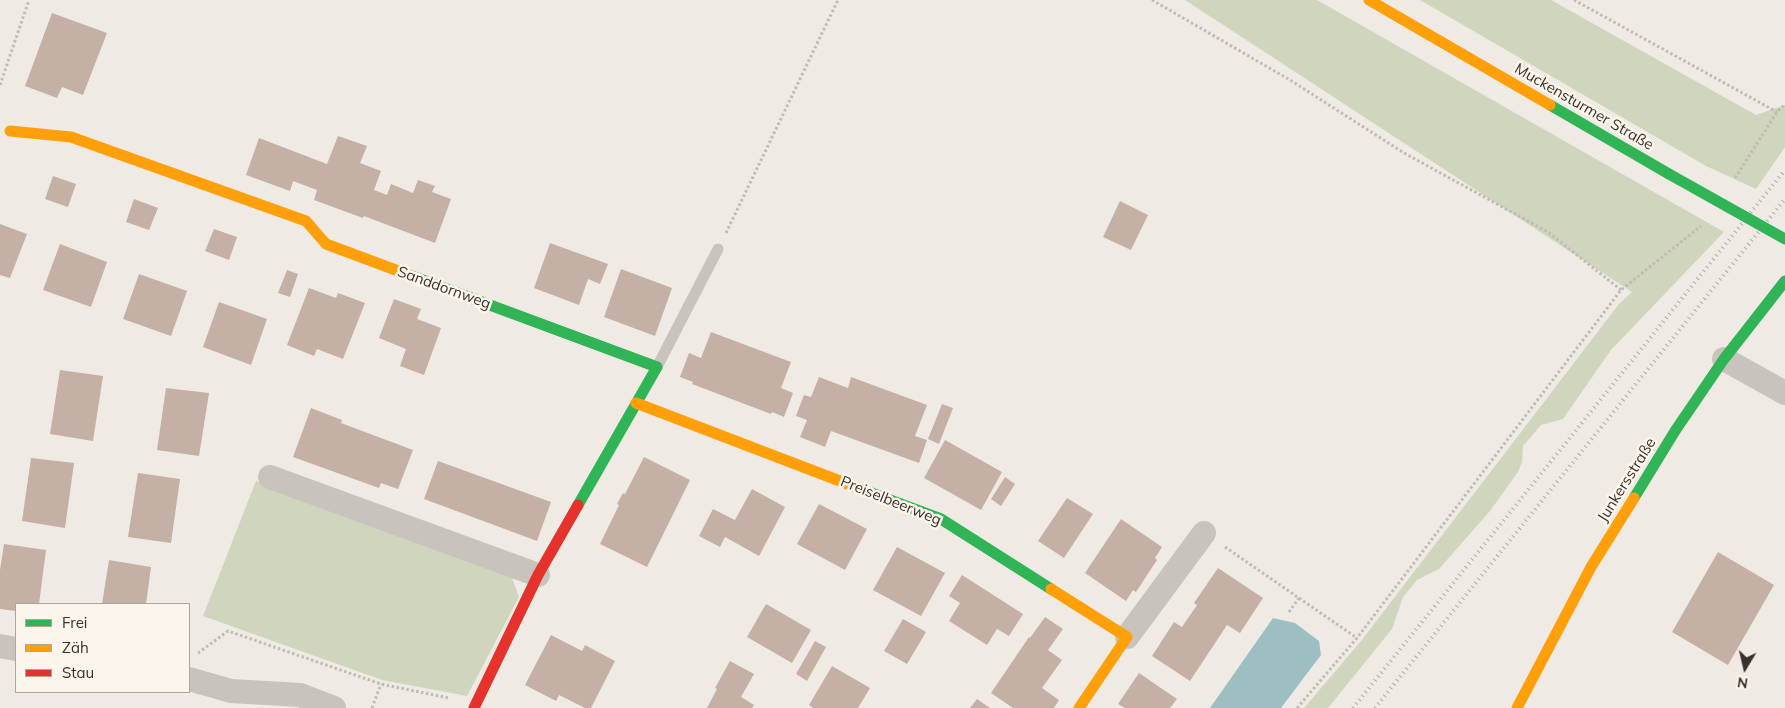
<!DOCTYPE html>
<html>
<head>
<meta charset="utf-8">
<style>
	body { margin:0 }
	#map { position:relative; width:1785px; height:708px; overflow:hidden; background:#efebe4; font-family:Mulish,sans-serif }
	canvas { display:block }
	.legend { position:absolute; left:15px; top:603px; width:175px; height:90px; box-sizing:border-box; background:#fbf5ec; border:1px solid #aea69e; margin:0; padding:6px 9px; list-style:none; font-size:15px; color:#3a3029 }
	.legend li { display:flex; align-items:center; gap:10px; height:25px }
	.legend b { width:25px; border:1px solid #aea69e }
	.north { position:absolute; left:1720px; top:643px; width:50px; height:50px; -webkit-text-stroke:4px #fbf5ec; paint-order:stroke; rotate:189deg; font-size:14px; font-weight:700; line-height:20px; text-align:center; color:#3a3029 }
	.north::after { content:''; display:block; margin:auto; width:18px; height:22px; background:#3a3029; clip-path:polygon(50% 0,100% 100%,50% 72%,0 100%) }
</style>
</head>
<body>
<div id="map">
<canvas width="1785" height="708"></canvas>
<ul class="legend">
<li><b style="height:6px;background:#30b455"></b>Frei</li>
<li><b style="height:6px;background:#ff9f0a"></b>Zäh</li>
<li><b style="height:6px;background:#e5322d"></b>Stau</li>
</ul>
<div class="north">N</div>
</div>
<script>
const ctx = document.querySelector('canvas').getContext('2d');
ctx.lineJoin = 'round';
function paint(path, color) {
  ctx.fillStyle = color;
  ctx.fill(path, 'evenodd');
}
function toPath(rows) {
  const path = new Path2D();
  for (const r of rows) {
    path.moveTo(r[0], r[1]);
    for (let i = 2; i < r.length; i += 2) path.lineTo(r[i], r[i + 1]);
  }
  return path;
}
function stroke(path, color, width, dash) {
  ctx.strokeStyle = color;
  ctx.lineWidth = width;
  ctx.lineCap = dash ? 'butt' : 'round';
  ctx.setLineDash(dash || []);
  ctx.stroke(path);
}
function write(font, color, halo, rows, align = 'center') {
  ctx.font = font + ' Mulish,sans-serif';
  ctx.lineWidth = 5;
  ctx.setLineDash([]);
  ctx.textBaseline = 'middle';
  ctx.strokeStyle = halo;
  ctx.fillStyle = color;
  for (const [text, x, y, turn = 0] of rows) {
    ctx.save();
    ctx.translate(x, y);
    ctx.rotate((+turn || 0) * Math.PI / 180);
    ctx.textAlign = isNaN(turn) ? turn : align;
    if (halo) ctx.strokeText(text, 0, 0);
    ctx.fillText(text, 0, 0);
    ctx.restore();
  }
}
paint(toPath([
	[1185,0,1317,0,1724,232,1611,350,1563,419,1541,425,1523,446,1522,462,1518,472,1490,511,1439,569,1417,580,1403,597,1392,629,1328,708,1304,708,1361,641,1619,304,1632,292],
	[1420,0,1551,0,1756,115,1785,105,1785,147,1756,189,1706,166],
	[256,481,511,575,519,597,467,696,382,680,203,616]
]), '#cfd6bd');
paint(toPath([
	[1273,618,1295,623,1319,641,1321,655,1281,708,1210,708]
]), '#9ebfc2');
paint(toPath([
	[52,13,107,33,83,95,62,87,57,98,25,86],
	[338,136,367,146,360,163,381,171,374,190,387,195,391,184,413,193,418,180,435,186,432,192,451,199,435,243,364,216,363,218,314,200,317,190,293,181,290,191,246,175,259,138,327,164],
	[53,176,76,184,68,207,45,199],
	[134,199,158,208,149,230,126,222],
	[1120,201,1148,215,1131,250,1103,237],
	[0,224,27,234,10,278,0,275],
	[214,229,237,237,229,260,205,251],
	[550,243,608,264,600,284,588,279,579,305,534,288],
	[60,244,107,262,91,307,43,290],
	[621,269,672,288,655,336,604,317],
	[287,270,298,274,290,297,278,293],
	[139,274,187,291,171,336,123,319],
	[309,288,336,298,338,293,365,303,343,359,317,349,314,356,287,345],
	[394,299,421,309,417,319,441,328,424,375,400,366,406,349,379,338],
	[219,302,267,319,251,365,203,347],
	[711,332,791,362,781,388,793,393,784,417,772,412,771,414,692,384,693,382,680,377,689,353,701,358],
	[60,370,103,376,93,441,50,434],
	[819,377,848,388,851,377,927,405,915,436,927,440,919,463,831,431,825,447,800,437,807,420,796,416,804,395,811,397],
	[166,388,209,393,199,456,157,450],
	[942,404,953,408,939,444,928,439],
	[311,408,342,420,341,423,413,450,398,489,381,483,379,488,293,457],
	[945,440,1002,472,981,510,924,478],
	[644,457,690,480,647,567,600,544,619,505,617,504,623,493,625,494],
	[31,458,74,463,65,528,22,521],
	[438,461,551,502,537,541,424,499],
	[138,473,180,479,171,543,128,537],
	[1005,477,1015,484,1001,506,991,499],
	[752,489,785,507,759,556,725,537,720,547,699,536,713,509,735,520],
	[1067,498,1093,514,1064,558,1038,541],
	[819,504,867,529,845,570,797,544],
	[1121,519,1162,547,1155,558,1157,560,1136,592,1133,590,1126,601,1085,573],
	[4,544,46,550,39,604,16,604,16,611,0,609,0,570],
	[897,547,945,573,921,616,873,590],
	[1718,552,1774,585,1728,665,1672,632],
	[109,560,151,567,146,604,102,604],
	[1218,568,1263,598,1240,633,1227,625,1190,681,1152,656,1174,622,1182,627,1197,605,1194,603],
	[962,575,1023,614,1009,636,997,629,987,645,949,621,960,603,949,596],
	[766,604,811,630,792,663,747,637],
	[1045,617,1063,629,1048,650,1062,660,1042,688,1059,700,1054,708,1013,708,991,693,1029,637,1030,638],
	[903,619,926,632,907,664,884,651],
	[551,635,582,651,585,645,615,661,591,708,585,708,559,695,556,701,525,685],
	[815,641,826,647,807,681,796,674],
	[730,661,754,674,741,697,754,705,752,708,707,708,717,689,715,688],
	[832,666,870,688,858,708,813,708,809,705],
	[1139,673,1177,699,1170,708,1125,708,1118,704],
	[977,699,990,708,970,708]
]), '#c4b0a5');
stroke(toPath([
	[1152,0,1290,80,1404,153,1548,232,1621,290],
	[1574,0,1777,112],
	[0,85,29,0],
	[1735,178,1777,112,1785,104],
	[726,233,838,0],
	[1225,547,1357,638],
	[1289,612,1299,598],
	[198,653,228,631,381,684,449,698],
	[372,708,381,684],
	[1297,708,1357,638,1621,290,1701,226]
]), '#c1bbb4', 3, [2.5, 2.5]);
stroke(toPath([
	[657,367,718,249]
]), '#c8c3bc', 11);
stroke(toPath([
	[1724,359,1785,393],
	[270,477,538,575],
	[1127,637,1204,533],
	[0,646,16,649],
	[189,679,231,691,300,695,334,708]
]), '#c8c3bc', 24);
stroke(toPath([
	[1550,105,1669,174],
	[409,275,657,367,578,505],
	[866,491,941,519,1051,589],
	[1634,498,1675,431,1724,359,1785,281]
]), '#30b455', 11);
stroke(toPath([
	[1369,0,1550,105],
	[10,131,71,137,306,221,326,244,409,275],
	[636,403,866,491],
	[1051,589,1127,637,1079,708],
	[1517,708,1591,567,1634,498]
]), '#ff9f0a', 11);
stroke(toPath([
	[474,708,538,575,578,505]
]), '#e5322d', 11);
stroke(toPath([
	[1353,708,1785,170],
	[1375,708,1785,199]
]), '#b0aba6', 4, [1, 4]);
stroke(toPath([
	[1669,174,1785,239]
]), '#30b455', 11);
write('15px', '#3a3029', '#fbf5ec', [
	["Muckensturmer Straße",1584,107,30],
	["Sanddornweg",444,288,20],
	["Junkersstraße",1627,480,-58],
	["Preiselbeerweg",891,501,22]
]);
</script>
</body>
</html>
